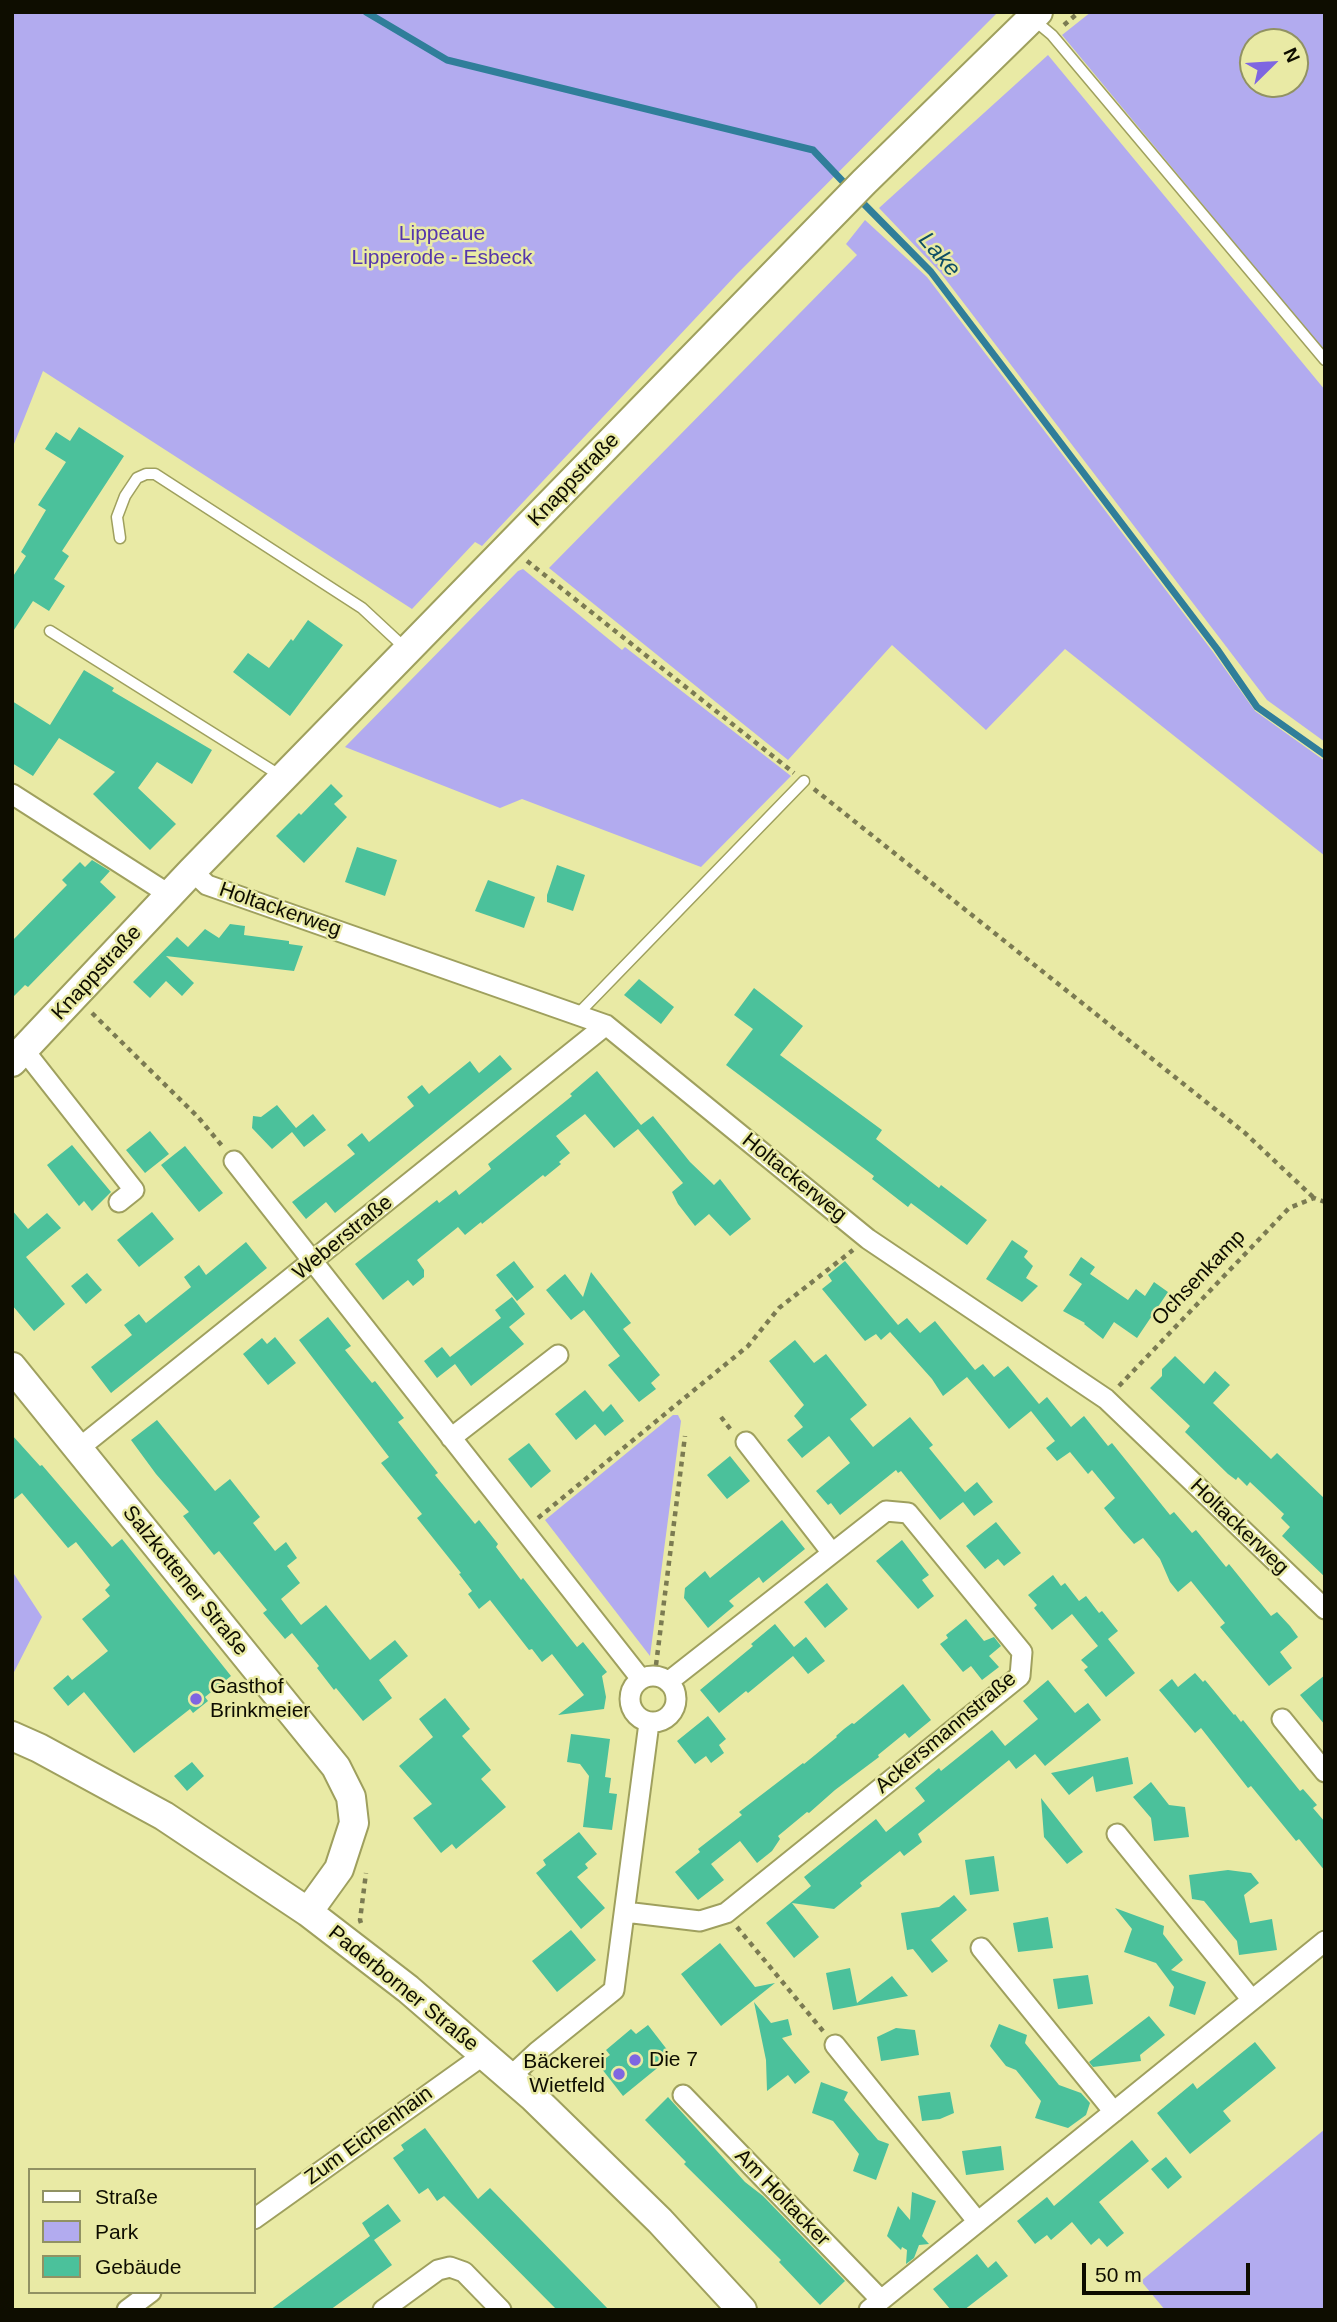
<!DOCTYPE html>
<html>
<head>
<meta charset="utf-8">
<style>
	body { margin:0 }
	#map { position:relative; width:1337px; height:2322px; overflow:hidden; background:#e9eaa5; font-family:Helvetica,sans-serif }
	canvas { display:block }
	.frame { position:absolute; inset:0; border:14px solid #0e0d00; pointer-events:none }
	.legend { position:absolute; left:28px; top:2168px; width:228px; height:126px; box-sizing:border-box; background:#e9eaa5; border:2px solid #919263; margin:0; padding:9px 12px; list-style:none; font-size:21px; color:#0e0d00 }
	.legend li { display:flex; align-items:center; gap:14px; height:35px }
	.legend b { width:35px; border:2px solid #919263 }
	.north { position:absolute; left:1239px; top:28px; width:70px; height:70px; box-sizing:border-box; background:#e9eaa5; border:2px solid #919263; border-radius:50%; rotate:66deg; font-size:19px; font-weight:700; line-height:28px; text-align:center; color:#0e0d00 }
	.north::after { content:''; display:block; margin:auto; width:24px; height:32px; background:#7e66e1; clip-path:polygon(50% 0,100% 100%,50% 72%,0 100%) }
	.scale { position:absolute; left:1082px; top:2263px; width:168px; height:32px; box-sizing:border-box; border:4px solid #0e0d00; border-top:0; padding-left:9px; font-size:21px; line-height:24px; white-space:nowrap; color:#0e0d00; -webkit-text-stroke:5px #e9eaa5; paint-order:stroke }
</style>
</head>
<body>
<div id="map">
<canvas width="1337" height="2322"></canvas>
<div class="frame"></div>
<ul class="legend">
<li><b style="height:9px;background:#fff"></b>Straße</li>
<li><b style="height:19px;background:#b2abef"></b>Park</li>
<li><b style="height:19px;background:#4bc19b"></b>Gebäude</li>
</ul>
<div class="north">N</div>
<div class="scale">50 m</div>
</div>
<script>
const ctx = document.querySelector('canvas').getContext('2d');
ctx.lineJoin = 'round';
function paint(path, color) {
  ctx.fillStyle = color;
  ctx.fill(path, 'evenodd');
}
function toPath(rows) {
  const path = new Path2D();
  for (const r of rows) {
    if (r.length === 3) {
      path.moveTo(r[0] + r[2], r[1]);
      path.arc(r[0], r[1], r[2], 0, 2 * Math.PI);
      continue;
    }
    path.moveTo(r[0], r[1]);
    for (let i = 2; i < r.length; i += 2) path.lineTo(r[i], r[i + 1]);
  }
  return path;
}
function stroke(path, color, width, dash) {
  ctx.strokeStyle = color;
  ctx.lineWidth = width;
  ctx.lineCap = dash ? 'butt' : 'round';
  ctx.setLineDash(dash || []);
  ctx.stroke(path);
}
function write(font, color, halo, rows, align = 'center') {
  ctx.font = font + ' Helvetica,sans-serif';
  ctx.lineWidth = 5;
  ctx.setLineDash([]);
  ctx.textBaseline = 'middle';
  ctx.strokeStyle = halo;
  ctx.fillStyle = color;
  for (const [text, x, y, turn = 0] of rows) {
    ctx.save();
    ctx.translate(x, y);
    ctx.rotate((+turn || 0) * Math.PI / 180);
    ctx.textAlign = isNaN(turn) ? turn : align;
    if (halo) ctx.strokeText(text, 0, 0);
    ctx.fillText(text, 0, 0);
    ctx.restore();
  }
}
paint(toPath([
	[12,12,998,12,736,275,482,546,475,542,412,609,43,371,12,449],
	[1091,12,1325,12,1325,352,1062,35],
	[1253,42,1295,42,1295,84,1253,84],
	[1048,55,1325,390,1325,742,1267,700,940,272,879,208],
	[865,220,927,277,1213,652,1255,711,1325,761,1325,856,1065,649,986,730,892,645,788,760,549,568,857,255,846,244],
	[523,569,622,650,625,647,791,776,701,867,522,799,500,808,345,747,518,571],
	[673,1415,678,1415,681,1421,650,1656,545,1520],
	[12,1571,42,1617,12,1676],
	[1325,2129,1325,2310,1165,2310,1141,2281]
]), '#b2abef');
stroke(toPath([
	[366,12,447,60,813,150,850,189],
	[858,198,931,272,1217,649,1257,707,1325,755]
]), '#307e9a', 7);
paint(toPath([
	[79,427,124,456,62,551,69,556,54,579,65,586,49,611,33,601,12,633,12,578,26,556,21,552,46,510,38,505,66,462,45,449,56,432,70,441],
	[308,620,343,645,290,716,233,672,248,653,269,668,291,639,293,641],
	[84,670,114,688,112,691,212,750,192,784,157,762,138,788,176,824,150,850,93,794,115,772,59,738,33,776,12,763,12,701,50,725],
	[331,784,343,796,334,804,347,817,304,863,276,836,299,813,301,815],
	[357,847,397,860,385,896,345,882],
	[92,860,110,871,100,882,116,897,28,987,25,985,12,998,12,941,67,885,62,880,80,862,85,867],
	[557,865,585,875,573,911,547,902,547,895],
	[488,880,535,897,524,928,475,911],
	[230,924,245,926,244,935,289,941,289,944,303,946,294,971,166,956,194,983,182,996,166,981,150,998,133,982,177,937,188,947,205,929,219,938],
	[639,979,674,1007,661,1024,624,995],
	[754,988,803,1026,780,1055,882,1130,876,1139,939,1188,941,1185,987,1220,967,1245,911,1203,908,1207,872,1179,874,1176,726,1065,753,1029,734,1015],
	[500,1055,512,1069,335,1213,326,1202,306,1219,292,1202,355,1154,347,1145,362,1133,369,1142,414,1106,407,1097,422,1085,429,1094,470,1061,479,1073],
	[597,1071,641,1125,653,1116,690,1162,714,1185,720,1179,751,1219,730,1236,709,1214,695,1226,678,1204,672,1192,683,1183,638,1129,614,1148,585,1114,556,1136,570,1153,559,1162,561,1164,545,1177,543,1175,482,1224,481,1222,465,1235,458,1227,417,1260,424,1270,424,1277,413,1286,408,1280,383,1300,355,1264,437,1200,439,1203,456,1190,459,1195,491,1169,488,1164,572,1096,570,1094],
	[277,1105,296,1128,313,1114,326,1130,304,1147,292,1132,272,1149,252,1128,253,1116,261,1117],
	[150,1131,169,1154,145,1173,126,1150],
	[72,1145,111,1192,92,1211,84,1201,79,1206,47,1165],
	[185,1146,223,1193,199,1212,161,1165],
	[12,1210,28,1229,47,1213,61,1228,26,1257,65,1304,34,1331,12,1305],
	[152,1212,174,1239,139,1267,117,1240],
	[1012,1240,1028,1251,1024,1257,1033,1266,1026,1278,1038,1286,1022,1302,986,1279],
	[246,1242,267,1268,111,1393,91,1367,132,1335,124,1325,139,1314,146,1323,191,1287,184,1277,199,1265,206,1275],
	[1081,1257,1095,1267,1090,1274,1128,1300,1136,1289,1145,1296,1154,1282,1168,1292,1137,1338,1114,1322,1103,1339,1084,1324,1085,1323,1063,1311,1082,1284,1069,1275],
	[514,1261,534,1287,517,1301,496,1275],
	[845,1261,898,1325,907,1318,920,1333,935,1321,975,1370,983,1364,994,1377,1008,1366,1039,1404,1047,1397,1071,1427,1084,1416,1108,1446,1112,1443,1170,1515,1174,1512,1192,1533,1196,1530,1226,1567,1229,1564,1271,1616,1277,1612,1290,1626,1298,1637,1280,1652,1292,1668,1269,1686,1220,1627,1225,1623,1191,1581,1178,1592,1170,1582,1160,1559,1143,1538,1134,1544,1121,1529,1104,1508,1115,1498,1092,1470,1088,1474,1070,1452,1057,1461,1046,1448,1055,1441,1031,1411,1009,1429,967,1377,943,1396,932,1379,890,1332,881,1340,876,1334,865,1341,822,1289,832,1281,828,1275],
	[591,1272,631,1323,623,1329,660,1375,651,1383,656,1389,639,1402,608,1365,620,1356,584,1310,571,1320,546,1290,565,1274,583,1297],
	[87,1273,102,1290,86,1304,71,1286],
	[512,1297,525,1314,509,1327,524,1344,471,1386,455,1364,437,1378,424,1361,442,1347,450,1357,501,1318,495,1310],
	[328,1317,351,1346,345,1350,372,1383,375,1381,404,1418,398,1422,438,1473,435,1475,475,1524,479,1520,498,1544,496,1547,521,1580,523,1578,577,1647,583,1642,607,1672,602,1676,606,1697,604,1709,558,1715,584,1695,552,1654,542,1662,532,1649,529,1650,490,1600,479,1609,468,1594,472,1591,459,1574,461,1573,417,1518,422,1514,381,1463,389,1457,299,1340],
	[275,1337,296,1363,268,1385,243,1354,262,1338,267,1344],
	[795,1340,814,1363,826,1354,867,1405,850,1419,873,1447,910,1417,933,1445,929,1448,965,1492,977,1482,993,1502,974,1516,963,1502,940,1520,901,1471,898,1473,896,1470,840,1515,831,1503,828,1505,816,1491,850,1463,829,1436,802,1458,787,1440,803,1427,794,1416,804,1405,769,1361],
	[1175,1356,1204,1384,1215,1371,1230,1385,1213,1403,1271,1459,1277,1453,1325,1499,1325,1577,1282,1536,1290,1527,1281,1518,1284,1514,1250,1482,1247,1486,1238,1477,1236,1480,1228,1474,1185,1432,1190,1426,1150,1388,1162,1376,1162,1369],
	[585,1390,603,1412,611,1404,624,1421,605,1436,595,1424,576,1440,555,1414],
	[157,1420,215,1491,230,1479,260,1517,253,1523,275,1551,286,1542,297,1558,287,1566,300,1583,281,1599,301,1625,326,1605,370,1660,395,1640,408,1656,379,1680,392,1698,363,1721,336,1688,334,1690,317,1668,319,1666,292,1633,285,1639,263,1613,267,1610,219,1551,214,1555,183,1516,189,1512,156,1474,131,1440],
	[12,1435,40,1466,42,1465,112,1547,122,1539,231,1676,205,1697,208,1701,193,1713,190,1709,134,1753,84,1692,68,1706,53,1688,68,1675,72,1680,108,1651,82,1619,110,1596,105,1590,110,1585,76,1542,68,1548,22,1493,12,1501],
	[529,1443,551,1471,531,1488,508,1459],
	[730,1456,750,1481,727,1499,707,1475],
	[782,1520,805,1549,763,1583,759,1577,729,1601,734,1606,708,1628,684,1598,685,1588,705,1571,710,1578],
	[996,1522,1021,1553,1004,1566,998,1559,985,1569,966,1546],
	[902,1540,929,1575,922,1580,934,1596,918,1609,876,1561],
	[1053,1575,1061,1586,1065,1583,1079,1601,1086,1596,1099,1613,1102,1611,1118,1631,1108,1639,1135,1673,1106,1697,1084,1670,1088,1667,1081,1660,1098,1646,1072,1614,1052,1630,1034,1608,1037,1605,1028,1595],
	[827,1583,848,1609,825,1628,804,1602],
	[966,1619,984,1641,994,1637,1001,1646,989,1656,999,1667,982,1680,971,1666,963,1672,940,1644,948,1638,946,1635],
	[775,1624,794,1647,806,1637,825,1661,808,1674,793,1656,748,1693,746,1691,719,1713,700,1690,753,1646,751,1644],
	[1195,1673,1203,1682,1205,1680,1234,1715,1235,1714,1241,1722,1243,1720,1300,1791,1303,1789,1317,1805,1313,1808,1325,1822,1325,1871,1299,1839,1296,1841,1251,1786,1248,1788,1201,1728,1195,1733,1159,1690,1172,1679,1178,1687],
	[1325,1675,1325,1725,1300,1695],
	[1048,1680,1075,1713,1088,1703,1101,1720,1045,1766,1035,1754,1016,1769,1009,1760,918,1834,922,1842,904,1856,900,1851,860,1883,862,1886,834,1909,792,1903,819,1937,794,1958,766,1923,811,1886,804,1877,876,1819,886,1832,925,1801,915,1788,939,1768,941,1771,992,1730,1005,1746,1038,1719,1023,1701],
	[903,1684,931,1720,909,1738,905,1733,878,1755,879,1757,835,1790,809,1813,807,1812,778,1836,780,1839,772,1851,757,1863,740,1841,711,1864,724,1880,698,1900,675,1872,700,1852,698,1849,742,1815,739,1812,803,1763,804,1764,837,1737,836,1736,844,1729,852,1723,854,1724],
	[445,1698,470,1729,462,1736,491,1770,481,1779,506,1807,456,1849,452,1844,441,1853,413,1818,432,1804,399,1766,433,1737,419,1719],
	[708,1716,726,1739,719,1745,724,1753,711,1763,706,1756,695,1764,677,1741],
	[571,1734,610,1739,605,1777,611,1778,609,1793,617,1794,612,1830,583,1827,589,1776,580,1764,567,1762],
	[1128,1757,1133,1784,1096,1792,1093,1776,1069,1795,1051,1773],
	[192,1762,204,1776,187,1791,174,1776],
	[1151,1782,1169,1805,1185,1807,1189,1837,1154,1841,1151,1818,1133,1797],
	[1041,1798,1083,1852,1067,1864,1044,1837],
	[579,1832,597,1854,585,1864,588,1868,577,1877,605,1908,581,1929,536,1873,546,1865,543,1860],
	[994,1856,999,1891,970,1895,965,1860],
	[1228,1870,1251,1873,1259,1883,1244,1895,1250,1923,1272,1919,1277,1950,1239,1955,1237,1941,1204,1901,1192,1899,1189,1875],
	[954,1895,967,1910,931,1940,948,1961,932,1973,913,1949,907,1950,901,1913,939,1907],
	[1115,1908,1164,1926,1163,1934,1183,1960,1171,1970,1206,1982,1195,2015,1169,2006,1174,1987,1156,1963,1124,1952,1132,1929],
	[1048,1917,1053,1948,1018,1952,1013,1923],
	[571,1930,596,1960,557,1992,532,1961],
	[720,1943,755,1987,775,1983,721,2026,681,1974],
	[850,1968,857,2003,892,1976,908,1996,833,2010,826,1973],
	[1088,1975,1093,2004,1058,2009,1053,1979],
	[754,2002,771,2023,788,2019,792,2035,782,2038,810,2072,795,2084,788,2075,767,2091,766,2060],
	[1149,2016,1165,2035,1140,2055,1141,2061,1093,2067,1089,2062],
	[999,2024,1027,2035,1025,2043,1059,2085,1081,2093,1090,2103,1086,2115,1068,2128,1035,2118,1041,2101,1016,2070,1006,2066,990,2046],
	[648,2025,672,2056,623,2096,598,2064,610,2055,606,2050,631,2029,636,2034],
	[896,2028,915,2030,919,2055,881,2061,877,2037],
	[1255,2042,1276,2068,1223,2111,1231,2121,1190,2154,1157,2113,1193,2083,1197,2089],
	[821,2082,848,2092,844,2100,878,2140,889,2144,876,2180,853,2171,859,2154,833,2121,812,2113],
	[950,2092,954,2113,940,2119,922,2121,918,2096],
	[668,2097,745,2182,763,2196,845,2281,820,2305,779,2262,781,2260,684,2164,686,2162,645,2120],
	[425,2128,478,2199,490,2188,609,2310,557,2310,444,2196,437,2201,428,2188,419,2194,393,2158,404,2150,401,2145],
	[1132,2140,1149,2161,1099,2202,1124,2233,1107,2247,1099,2238,1091,2245,1072,2222,1051,2240,1047,2235,1035,2244,1017,2221,1047,2197,1054,2206],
	[1001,2146,1004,2170,966,2175,962,2151],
	[1166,2157,1182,2177,1168,2189,1151,2169],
	[912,2192,936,2201,922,2236,929,2244,919,2245,914,2258,906,2264,907,2250,902,2247,901,2250,887,2236,898,2206,910,2220],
	[388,2204,401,2221,374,2240,392,2265,330,2310,270,2310,370,2236,362,2223],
	[977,2254,988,2268,996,2261,1008,2276,964,2310,951,2310,933,2289]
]), '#4bc19b');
const lane = toPath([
	[1034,20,1052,35,1325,360],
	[120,538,117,517,125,496,137,478,146,474,155,474,362,608,405,648],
	[50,631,281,776],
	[578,1014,804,781]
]);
const street = toPath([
	[12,794,170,895],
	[192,871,207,885,606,1025,868,1239,1106,1399,1325,1609],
	[24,1050,134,1190,119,1202],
	[234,1161,641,1679],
	[451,1438,558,1355],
	[746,1442,832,1553],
	[78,1449,606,1025],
	[653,1699,23],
	[1282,1719,1325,1772],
	[1117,1834,1252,2000],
	[625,1912,700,1921,726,1913,1020,1676,1022,1652,908,1513,886,1511,668,1682],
	[981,1948,1114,2112],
	[835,2045,978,2222],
	[510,2077,537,2052,614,1990,649,1723],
	[683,2095,881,2300],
	[254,2219,485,2054],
	[127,2310,151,2292],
	[383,2310,438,2270,450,2267,464,2272,501,2310],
	[869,2310,1325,1941]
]);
const secondary = toPath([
	[12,1062,192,871,864,182,1038,12],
	[12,1367,336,1767,351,1797,354,1823,339,1869,308,1912],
	[12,1736,39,1748,164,1816,308,1912,408,1989,534,2098,660,2221,742,2310]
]);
stroke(lane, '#9fa05e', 13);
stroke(street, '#9fa05e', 23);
stroke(secondary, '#9fa05e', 32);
stroke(toPath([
	[1064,25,1079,12],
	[527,561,794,773],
	[814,789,1245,1133,1314,1198],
	[92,1013,198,1117,223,1147],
	[1119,1386,1289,1208,1314,1198,1325,1202],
	[721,1417,731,1430],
	[538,1518,748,1346,779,1308,853,1250],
	[656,1665,685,1436],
	[361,1923,360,1920,366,1873],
	[737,1927,823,2031]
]), '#7b7b52', 4.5, [5, 5]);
stroke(lane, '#fff', 10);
stroke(street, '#fff', 19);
stroke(secondary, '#fff', 28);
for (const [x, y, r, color] of [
	[196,1699,7,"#7e66e1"],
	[635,2060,7,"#7e66e1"],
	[619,2074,7,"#7e66e1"]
]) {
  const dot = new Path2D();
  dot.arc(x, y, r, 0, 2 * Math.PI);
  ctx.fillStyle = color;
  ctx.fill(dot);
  stroke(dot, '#e9eaa5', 2.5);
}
write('21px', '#5536ad', '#e9eaa5', [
	["Lippeaue",442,234],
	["Lipperode - Esbeck",442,258]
]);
write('21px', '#0e0d00', '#e9eaa5', [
	["Knappstraße",574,480,-46],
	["Holtackerweg",280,910,19],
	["Knappstraße",97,973,-47],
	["Holtackerweg",794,1178,39],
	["Weberstraße",343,1238,-39],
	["Ochsenkamp",1199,1278,-46],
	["Holtackerweg",1239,1527,44],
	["Salzkottener Straße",185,1581,51],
	["Ackersmannstraße",946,1733,-40],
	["Paderborner Straße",403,1989,39],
	["Zum Eichenhain",369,2136,-36],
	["Am Holtacker",782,2198,46]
]);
write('21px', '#0e0d00', '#e9eaa5', [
	["Gasthof",210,1687],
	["Brinkmeier",210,1711],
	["Die 7",649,2060],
	["Bäckerei",605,2062,"right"],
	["Wietfeld",605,2086,"right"]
], 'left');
write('italic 23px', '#0e4e65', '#e9eaa5', [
	["Lake",939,255,49]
]);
</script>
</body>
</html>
